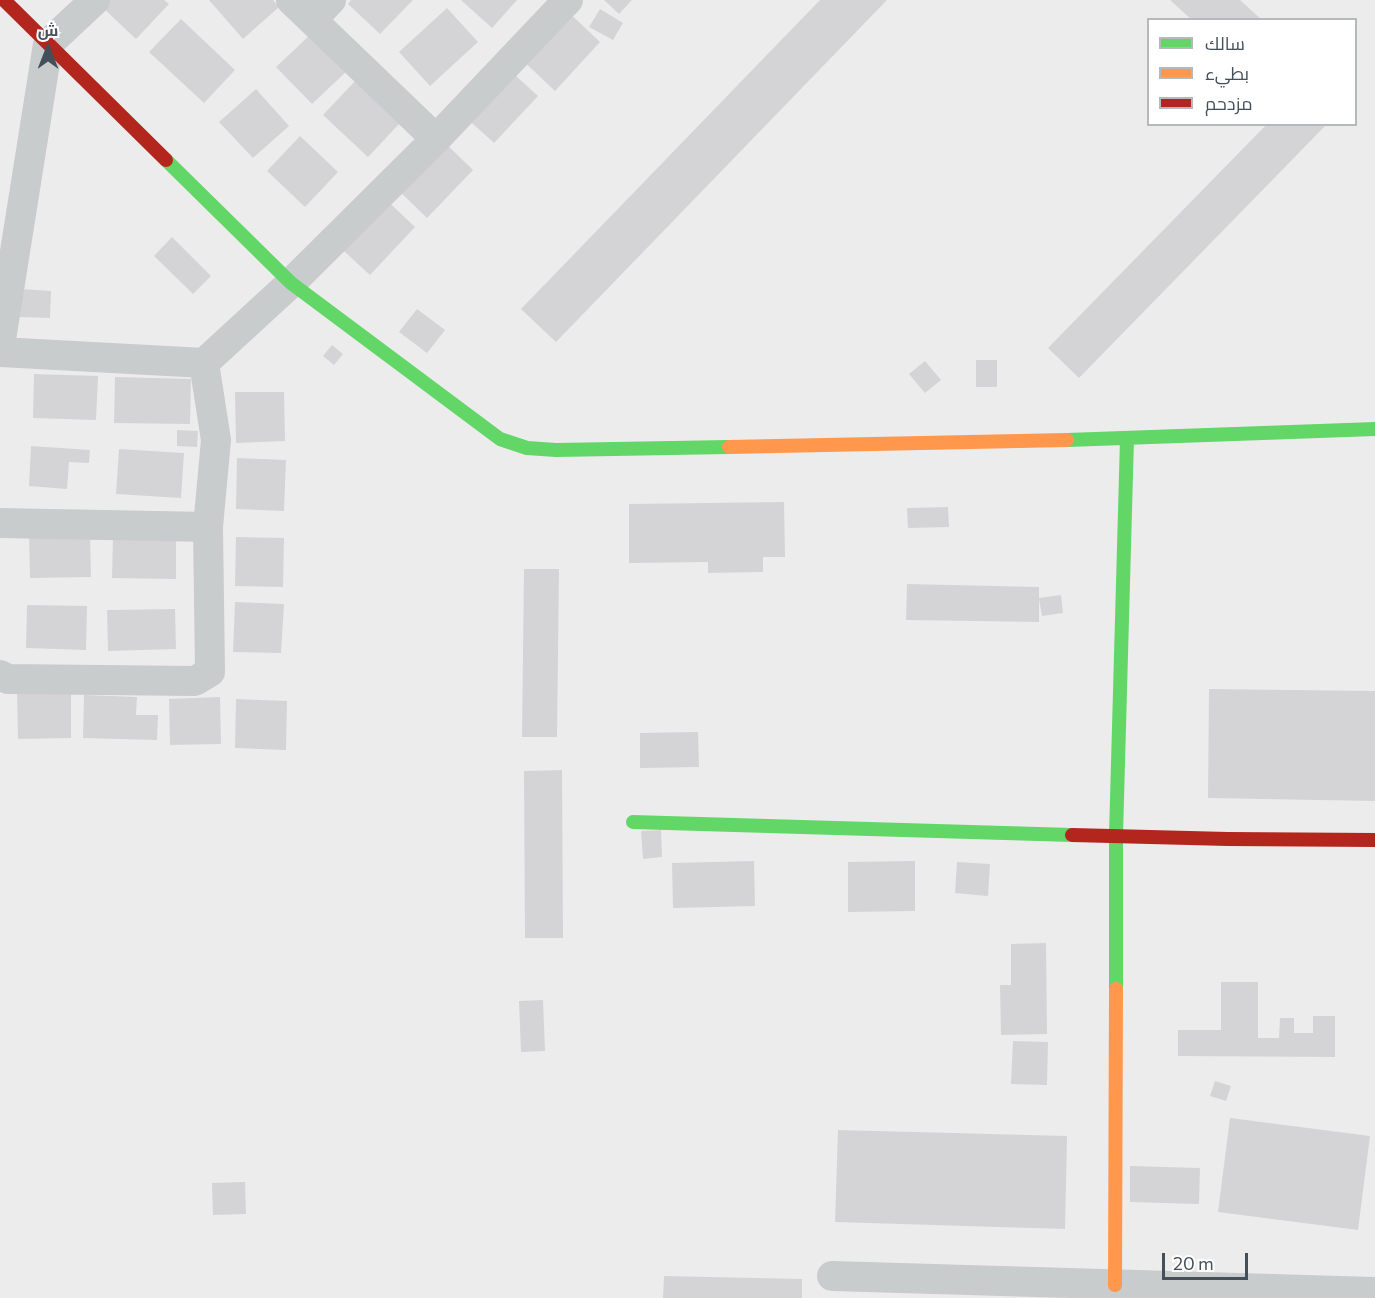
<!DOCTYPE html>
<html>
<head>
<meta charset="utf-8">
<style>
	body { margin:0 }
	#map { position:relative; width:1375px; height:1298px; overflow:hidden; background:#edecec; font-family:Commissioner,Cairo,sans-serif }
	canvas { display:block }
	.legend { position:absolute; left:1147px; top:18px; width:210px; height:108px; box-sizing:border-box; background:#fff; border:2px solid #b4b9bd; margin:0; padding:8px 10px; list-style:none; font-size:18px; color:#435059 }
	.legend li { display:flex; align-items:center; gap:12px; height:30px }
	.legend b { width:30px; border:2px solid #b4b9bd }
	.north { position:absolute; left:18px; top:18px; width:60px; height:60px; -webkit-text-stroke:4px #fff; paint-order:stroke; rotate:0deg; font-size:16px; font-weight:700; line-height:24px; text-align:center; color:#435059 }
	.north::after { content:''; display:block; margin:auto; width:21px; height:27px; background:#435059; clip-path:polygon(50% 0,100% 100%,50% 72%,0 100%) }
	.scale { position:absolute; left:1162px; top:1253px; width:86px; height:27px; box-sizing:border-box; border:3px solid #435059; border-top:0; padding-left:8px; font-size:18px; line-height:21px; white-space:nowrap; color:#435059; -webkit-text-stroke:4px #fff; paint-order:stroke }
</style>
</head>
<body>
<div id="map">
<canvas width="1375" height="1298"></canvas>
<ul class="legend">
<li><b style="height:8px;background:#63d668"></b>سالك</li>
<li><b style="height:8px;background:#ff974d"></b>بطيء</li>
<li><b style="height:8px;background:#b3261e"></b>مزدحم</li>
</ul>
<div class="north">ش</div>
<div class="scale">20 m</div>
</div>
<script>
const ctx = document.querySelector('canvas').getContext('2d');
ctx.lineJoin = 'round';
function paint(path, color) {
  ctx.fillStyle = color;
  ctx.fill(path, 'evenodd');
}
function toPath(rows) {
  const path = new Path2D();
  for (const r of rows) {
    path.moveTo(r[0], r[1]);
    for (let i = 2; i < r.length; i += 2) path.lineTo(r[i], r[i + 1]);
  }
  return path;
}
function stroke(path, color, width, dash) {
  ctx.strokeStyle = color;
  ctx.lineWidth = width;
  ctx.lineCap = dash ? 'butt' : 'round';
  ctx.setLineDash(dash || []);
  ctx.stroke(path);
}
paint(toPath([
	[109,0,164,0,169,4,136,39,102,7],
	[209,0,273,0,279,7,243,39],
	[351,0,413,0,380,34,348,4],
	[461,0,517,0,492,28],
	[604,0,632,0,619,14],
	[820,0,887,0,556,342,521,309],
	[1170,0,1240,0,1262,20,1192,20],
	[447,8,478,42,430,86,399,52],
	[564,8,600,42,555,91,518,56],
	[600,9,623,23,613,40,589,27],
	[181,19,235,70,204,103,149,52],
	[311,34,347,71,312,104,276,67],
	[505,66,538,96,494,143,461,113],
	[356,80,401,122,368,157,323,115],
	[256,89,289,126,253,158,219,122],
	[1267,124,1327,124,1079,378,1048,348],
	[437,135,473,170,427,218,391,183],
	[300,136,338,172,305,207,267,171],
	[379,193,415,227,370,275,333,241],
	[172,237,211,276,193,294,154,256],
	[20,289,51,291,50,318,18,317],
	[417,309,445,330,427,353,399,332],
	[332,345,343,354,334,365,323,356],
	[976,360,997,360,997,387,976,387],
	[925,361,941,380,925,393,909,374],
	[34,374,98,376,96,420,33,418],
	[115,377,191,379,190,424,114,423],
	[235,392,284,392,285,441,236,443],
	[177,430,198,431,197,447,177,446],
	[31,446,90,450,89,463,69,462,67,489,29,486],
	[119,449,184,453,181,498,116,494],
	[237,458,286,460,284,511,236,509],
	[784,502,785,557,763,557,763,572,708,573,708,562,629,563,629,504],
	[948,507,949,527,908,528,907,508],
	[90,532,91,577,30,578,29,533],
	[113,536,176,537,176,579,112,578],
	[236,537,284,538,283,587,235,586],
	[524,569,559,569,557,737,522,737],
	[907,584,1039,587,1039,598,1061,595,1063,613,1042,616,1039,599,1039,622,906,620],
	[235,602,284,604,281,653,233,652],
	[27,605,87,606,86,650,26,648],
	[175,609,176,649,108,651,107,610],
	[1209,689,1375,691,1375,801,1208,798],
	[71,690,71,738,18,739,17,691],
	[84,695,137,697,136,715,158,715,157,740,83,738],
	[220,697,221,744,170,745,169,699],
	[236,699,287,701,286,750,235,748],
	[698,732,699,767,640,768,640,733],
	[562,770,563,938,525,938,524,771],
	[661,830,662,857,643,859,641,831],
	[754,861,755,906,673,908,672,863],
	[915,861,915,911,848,912,848,862],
	[957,862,990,864,988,896,955,893],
	[1046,943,1047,1034,1001,1035,1000,985,1011,985,1011,944],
	[1221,982,1258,982,1258,1038,1279,1038,1280,1018,1294,1018,1294,1033,1313,1033,1313,1016,1335,1016,1335,1057,1178,1056,1178,1030,1221,1030],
	[543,1000,545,1051,521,1052,519,1001],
	[1013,1041,1048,1042,1047,1085,1011,1084],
	[1215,1081,1231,1086,1226,1101,1210,1096],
	[1230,1118,1370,1136,1358,1230,1218,1212],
	[838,1130,1067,1136,1065,1229,835,1222],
	[1130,1166,1200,1168,1199,1204,1130,1202],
	[245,1182,246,1214,213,1215,212,1183],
	[664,1276,802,1279,802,1298,663,1298]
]), '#d4d4d7');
stroke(toPath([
	[291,0,436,139],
	[312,20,331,0],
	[0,346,48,44,95,0],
	[0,352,204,363,291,283,436,139,568,0],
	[0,523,208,527],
	[0,675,8,679,195,681,210,672,208,527,216,440,204,363],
	[832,1276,1375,1292]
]), '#c8cccd', 30);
stroke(toPath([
	[166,160,291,283,500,439,527,448,556,450,729,447],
	[1067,440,1375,429],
	[633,822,1072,835],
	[1116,989,1116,835,1127,439]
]), '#63d668', 14);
stroke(toPath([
	[729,447,1067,440],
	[1115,1285,1116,989]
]), '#ff974d', 14);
stroke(toPath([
	[4,0,166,160],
	[1072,835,1228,839,1375,840]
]), '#b3261e', 14);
</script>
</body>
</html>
